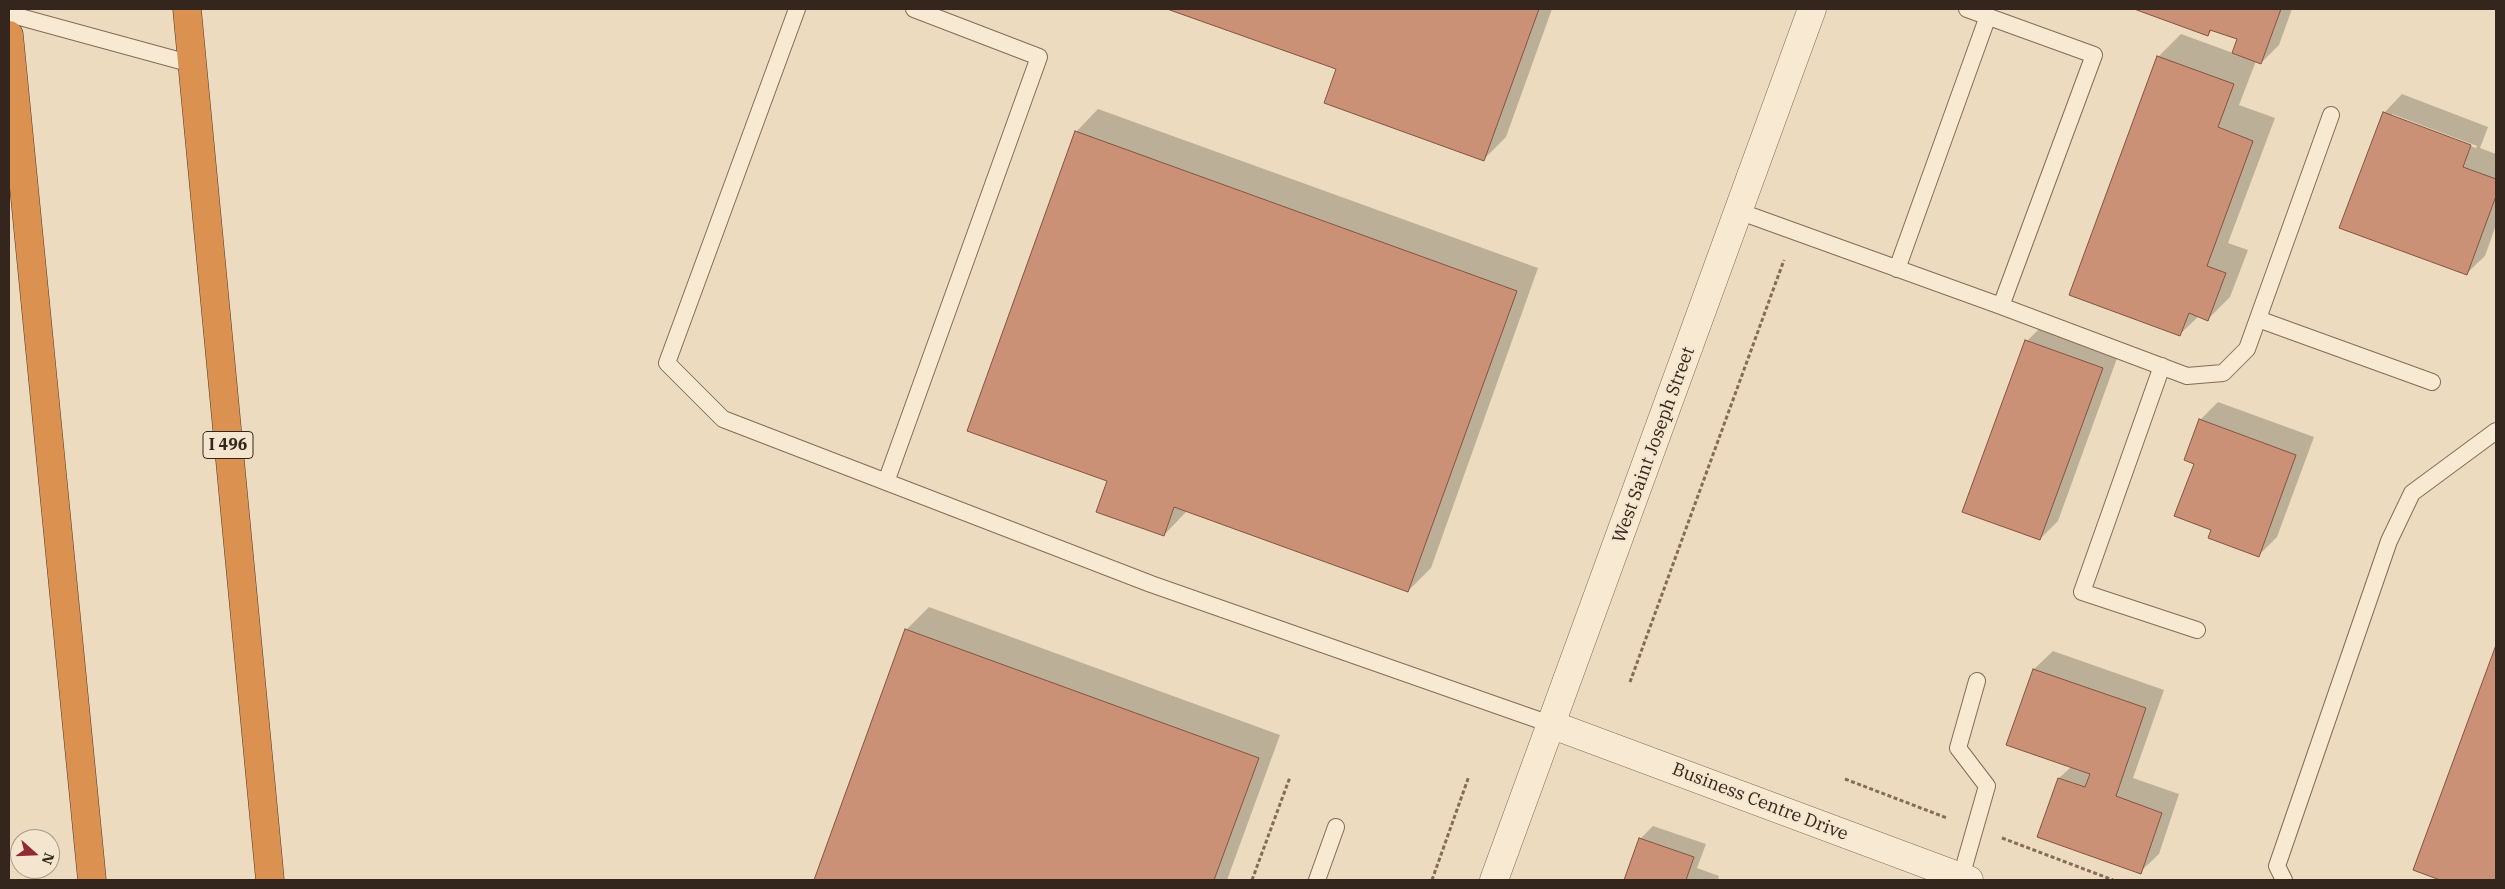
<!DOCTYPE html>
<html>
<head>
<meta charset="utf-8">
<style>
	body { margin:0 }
	#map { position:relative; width:2505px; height:889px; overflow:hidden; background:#ecdbbf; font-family:"IBM Plex Serif",serif }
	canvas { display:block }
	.frame { position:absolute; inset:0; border:10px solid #34261c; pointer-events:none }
	.north { position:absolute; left:10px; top:829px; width:50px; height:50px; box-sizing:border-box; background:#f4e6ce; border:1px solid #a79987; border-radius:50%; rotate:110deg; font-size:14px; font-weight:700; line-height:20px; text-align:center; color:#34261c }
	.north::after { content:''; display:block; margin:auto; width:18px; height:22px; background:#922934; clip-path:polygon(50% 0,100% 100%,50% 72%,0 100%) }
</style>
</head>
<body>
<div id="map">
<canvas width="2505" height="889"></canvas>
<div class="frame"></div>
<div class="north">N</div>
</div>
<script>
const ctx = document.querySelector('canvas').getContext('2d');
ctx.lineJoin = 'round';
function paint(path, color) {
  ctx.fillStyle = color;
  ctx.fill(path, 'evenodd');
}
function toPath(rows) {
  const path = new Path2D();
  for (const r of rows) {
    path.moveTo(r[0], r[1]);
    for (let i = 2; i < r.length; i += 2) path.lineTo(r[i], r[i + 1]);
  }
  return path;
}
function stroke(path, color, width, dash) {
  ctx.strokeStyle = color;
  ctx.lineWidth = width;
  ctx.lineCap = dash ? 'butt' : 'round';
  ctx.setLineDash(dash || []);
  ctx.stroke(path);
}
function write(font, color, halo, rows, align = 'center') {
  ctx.font = font + ' "IBM Plex Serif",serif';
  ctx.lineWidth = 4;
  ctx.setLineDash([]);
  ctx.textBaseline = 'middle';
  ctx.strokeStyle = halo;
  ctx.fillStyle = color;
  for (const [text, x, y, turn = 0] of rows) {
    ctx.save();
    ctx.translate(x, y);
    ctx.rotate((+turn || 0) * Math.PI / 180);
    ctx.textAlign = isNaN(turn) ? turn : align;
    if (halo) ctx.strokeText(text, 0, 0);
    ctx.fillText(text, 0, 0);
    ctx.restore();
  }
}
paint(toPath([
	[1170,9,1552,9,1506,137,1484,159,1338,69],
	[2138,9,2292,9,2279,45,2261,63,2256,61,2239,105,2275,118,2228,243,2248,250,2230,297,2208,319,2199,316,2179,335,2070,295,2159,56,2181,34,2233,53,2238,39,2213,29,2208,35],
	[2402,94,2488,127,2480,148,2496,154,2496,225,2485,256,2466,274,2384,113],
	[2392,114,2477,146,2476,148,2392,117],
	[1098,109,1538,268,1431,568,1408,591,1187,511,1164,535,1109,481,1076,132],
	[2045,323,2120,350,2058,521,2040,539,2027,341],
	[2218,402,2314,437,2277,537,2259,555,2213,529,2195,463,2200,420],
	[929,607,1280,735,1227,880,815,880,906,630],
	[2496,649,2496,880,2444,880,2415,870],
	[2053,651,2164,690,2133,778,2179,794,2159,854,2140,872,2038,836,2059,778,2072,766,2008,744,2034,669],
	[1653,826,1706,844,1697,868,1719,876,1718,880,1626,880,1640,839]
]), '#0003');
const building = toPath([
	[1167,9,1539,9,1484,161,1324,103,1336,69,1167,9],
	[2134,9,2281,9,2261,64,2232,53,2237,39,2210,30,2208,36,2134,9],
	[2157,56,2234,84,2218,127,2253,141,2207,266,2226,273,2208,321,2189,313,2180,336,2069,295,2157,56],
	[2383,112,2471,145,2463,167,2496,179,2496,196,2467,275,2339,228,2383,112],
	[1075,131,1517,291,1408,592,1174,507,1164,536,1096,512,1107,481,967,431,1075,131],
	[2025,340,2103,368,2040,540,1962,512,2025,340],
	[2199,419,2296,455,2259,557,2208,538,2211,530,2174,516,2194,464,2184,460,2199,419],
	[905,629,1259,758,1214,880,814,880,905,629],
	[2496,645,2496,880,2440,880,2413,870,2496,645],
	[2033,669,2146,708,2116,796,2162,813,2141,874,2037,837,2058,778,2085,787,2090,774,2006,745,2033,669],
	[1639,838,1694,857,1686,880,1624,880,1639,838]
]);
paint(building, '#ca9176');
stroke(building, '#83533e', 1);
const service = toPath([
	[797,9,667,363,723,419,1151,584,1550,724],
	[9,14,192,64],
	[1738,211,2001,306,2094,55,1967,9],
	[1897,269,1988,16],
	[2001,306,2187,376,2223,373,2247,349,2331,115],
	[2258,319,2432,382],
	[2162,366,2082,592,2197,630],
	[886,482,1039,57,914,9],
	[1961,877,1987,786,1958,748,1977,681],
	[1317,880,1336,827],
	[2284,880,2277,866,2389,541,2412,493,2496,431]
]);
const minor = toPath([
	[1550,724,1969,880]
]);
const tertiary = toPath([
	[1494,880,1812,9]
]);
const motorway = toPath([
	[187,9,270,880],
	[9,35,92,880]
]);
stroke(service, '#856b58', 18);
stroke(minor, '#856b58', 29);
stroke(tertiary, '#856b58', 29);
stroke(motorway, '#523a2c', 29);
stroke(toPath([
	[1630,682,1784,260],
	[1845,779,1947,818],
	[2002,838,2113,880],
	[1252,880,1290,777],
	[1432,880,1469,776]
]), '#856b58', 3, [4, 2.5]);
stroke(service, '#f8e9d2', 16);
stroke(minor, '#f8e9d2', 28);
stroke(tertiary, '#f8e9d2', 28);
stroke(motorway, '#db9150', 28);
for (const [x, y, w] of [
	[228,445,50]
]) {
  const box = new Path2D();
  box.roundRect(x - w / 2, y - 13.5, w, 27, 4);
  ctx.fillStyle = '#f4e6ce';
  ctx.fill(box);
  stroke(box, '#34261c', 1);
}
write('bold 16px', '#34261c', null, [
	["I 496",228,445]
]);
write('18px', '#34261c', '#f4e6ce', [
	["West Saint Joseph Street",1654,445,-70],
	["Business Centre Drive",1760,802,21]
]);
</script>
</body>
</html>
